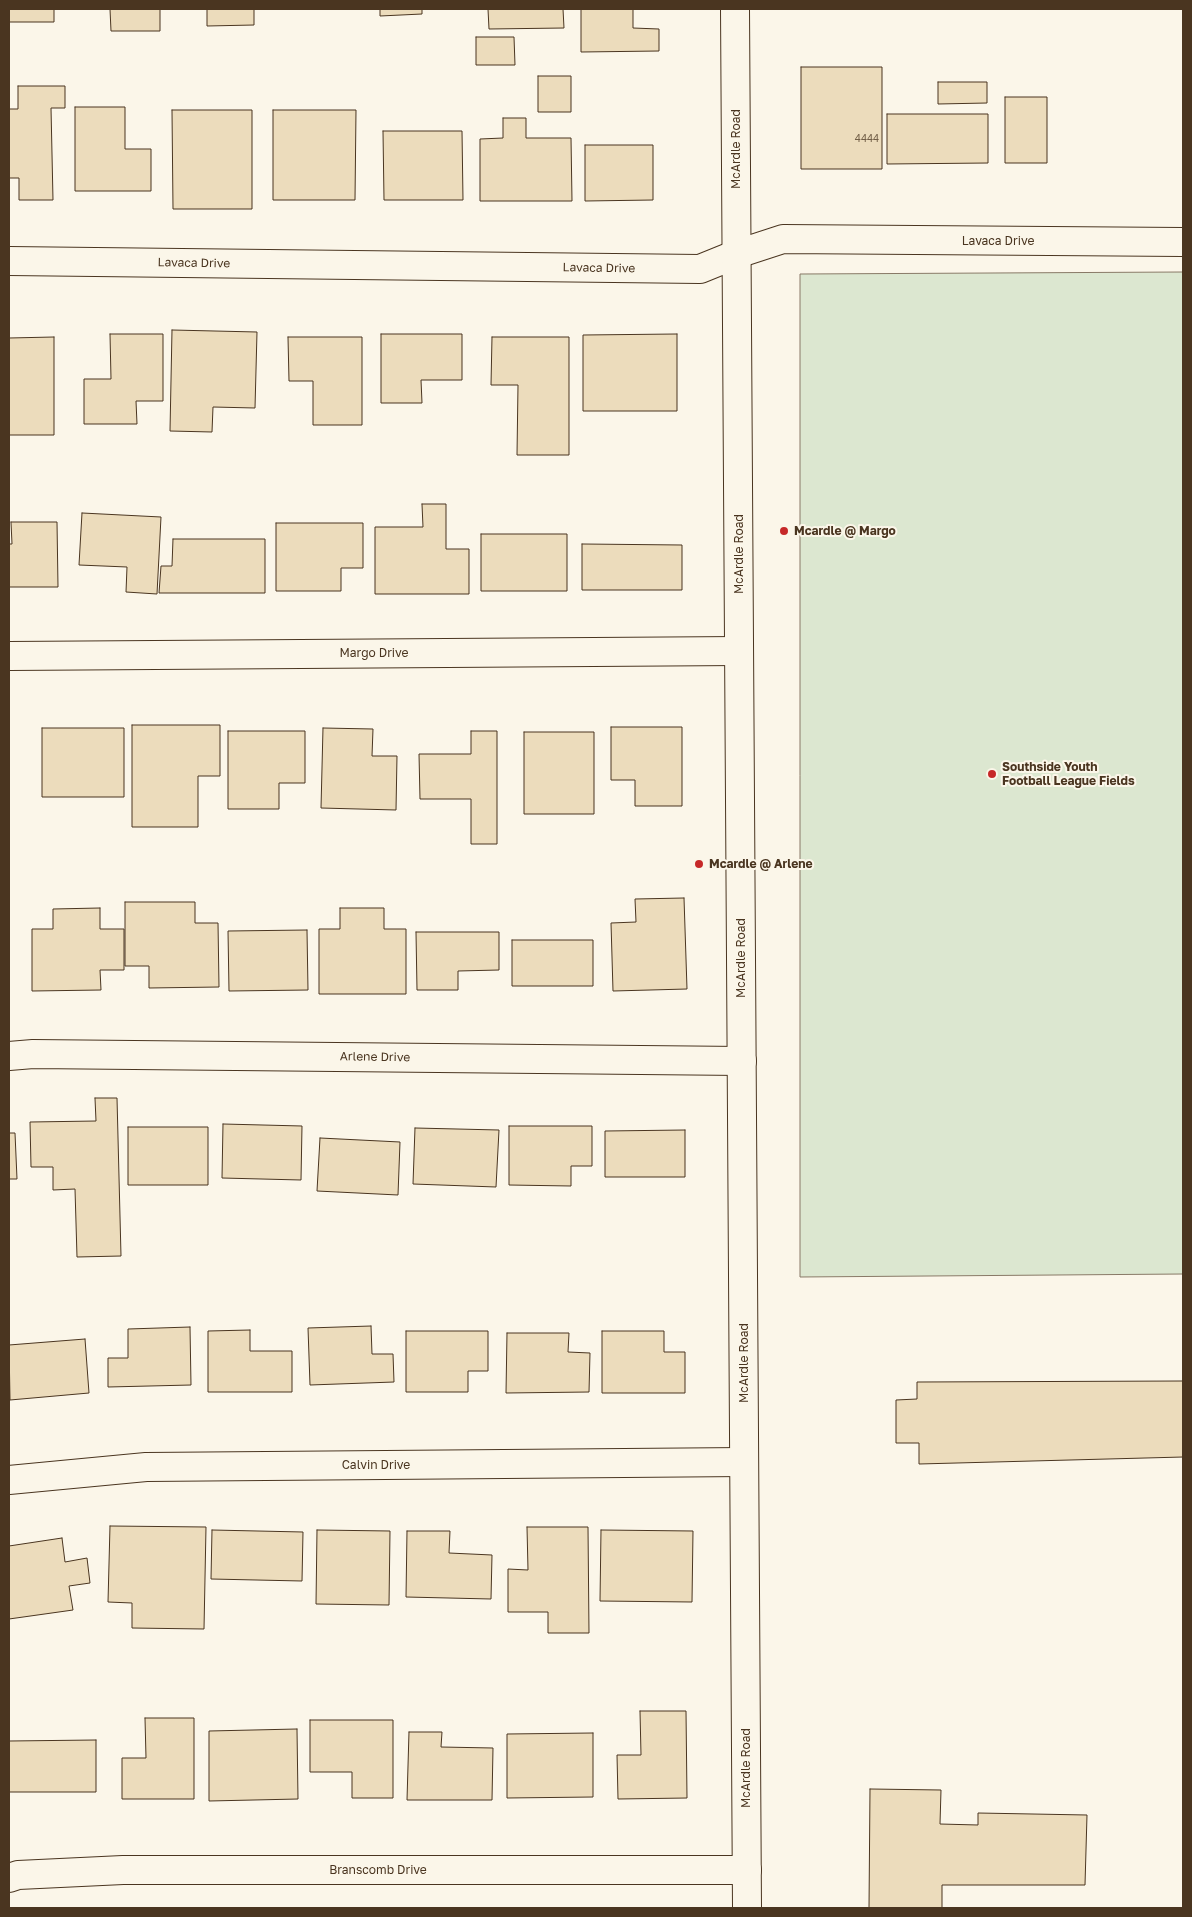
<!DOCTYPE html>
<html>
<head>
<meta charset="utf-8">
<style>
	body { margin:0 }
	#map { position:relative; width:1192px; height:1917px; overflow:hidden; background:#fbf6e9; font-family:"Golos Text",sans-serif }
	canvas { display:block }
	.frame { position:absolute; inset:0; border:10px solid #4a3520; pointer-events:none }
</style>
</head>
<body>
<div id="map">
<canvas width="1192" height="1917"></canvas>
<div class="frame"></div>
</div>
<script>
const ctx = document.querySelector('canvas').getContext('2d');
ctx.lineJoin = 'round';
function paint(path, color) {
  ctx.fillStyle = color;
  ctx.fill(path, 'evenodd');
}
function toPath(rows) {
  const path = new Path2D();
  for (const r of rows) {
    path.moveTo(r[0], r[1]);
    for (let i = 2; i < r.length; i += 2) path.lineTo(r[i], r[i + 1]);
  }
  return path;
}
function stroke(path, color, width, dash) {
  ctx.strokeStyle = color;
  ctx.lineWidth = width;
  ctx.lineCap = dash ? 'butt' : 'round';
  ctx.setLineDash(dash || []);
  ctx.stroke(path);
}
function write(font, color, halo, rows, align = 'center') {
  ctx.font = font + ' "Golos Text",sans-serif';
  ctx.lineWidth = 4;
  ctx.setLineDash([]);
  ctx.textBaseline = 'middle';
  ctx.strokeStyle = halo;
  ctx.fillStyle = color;
  for (const [text, x, y, turn = 0] of rows) {
    ctx.save();
    ctx.translate(x, y);
    ctx.rotate((+turn || 0) * Math.PI / 180);
    ctx.textAlign = isNaN(turn) ? turn : align;
    if (halo) ctx.strokeText(text, 0, 0);
    ctx.fillText(text, 0, 0);
    ctx.restore();
  }
}
const green = toPath([
	[1183,272,1183,1274,800,1277,800,274,1183,272]
]);
paint(green, '#dce7d0');
stroke(green, '#887966', 1);
const building = toPath([
	[9,9,54,9,54,22,9,22,9,9],
	[110,9,160,9,160,31,111,31,110,9],
	[207,9,254,9,254,25,207,26,207,9],
	[380,9,422,9,422,14,380,16,380,9],
	[488,9,563,9,564,28,489,29,488,9],
	[581,9,633,9,633,28,659,29,659,51,581,52,581,9],
	[476,37,514,37,515,65,476,65,476,37],
	[801,67,882,67,882,169,801,169,801,67],
	[538,76,571,76,571,112,538,112,538,76],
	[938,82,987,82,987,103,938,104,938,82],
	[18,86,65,86,65,108,51,108,53,200,19,200,19,178,9,178,9,109,18,109,18,86],
	[1005,97,1047,97,1047,163,1005,163,1005,97],
	[75,107,125,107,125,149,151,149,151,191,75,191,75,107],
	[172,110,252,110,252,209,173,209,172,110],
	[273,110,356,110,355,200,273,200,273,110],
	[887,114,988,114,988,163,887,164,887,114],
	[503,118,526,118,526,138,571,138,572,201,480,201,480,139,503,138,503,118],
	[383,131,462,131,463,200,384,200,383,131],
	[585,145,653,145,653,200,585,201,585,145],
	[172,330,257,332,255,408,213,407,212,432,170,431,172,330],
	[110,334,163,334,163,401,136,401,137,424,84,424,84,379,111,379,110,334],
	[381,334,462,334,462,380,421,380,422,403,381,403,381,334],
	[677,334,677,411,583,411,583,335,677,334],
	[54,337,54,435,9,435,9,338,54,337],
	[288,337,362,337,362,425,313,425,313,381,289,381,288,337],
	[492,337,569,337,569,455,517,455,518,385,491,385,492,337],
	[422,504,446,504,446,549,469,549,469,594,375,594,375,527,423,527,422,504],
	[82,513,161,517,157,594,126,592,127,567,79,565,82,513],
	[11,522,57,522,58,587,9,587,9,544,12,544,11,522],
	[276,523,363,523,363,568,341,568,341,591,276,591,276,523],
	[481,534,567,534,567,591,481,591,481,534],
	[173,539,265,539,265,593,159,593,161,566,172,566,173,539],
	[582,544,682,545,682,590,582,590,582,544],
	[132,725,220,725,220,776,198,776,198,827,132,827,132,725],
	[611,727,682,727,682,806,635,806,635,780,611,780,611,727],
	[42,728,124,728,124,797,42,797,42,728],
	[323,728,373,729,372,756,397,756,396,810,321,808,323,728],
	[228,731,305,731,305,783,279,783,279,809,228,809,228,731],
	[471,731,497,731,497,844,471,844,471,799,420,799,419,754,471,754,471,731],
	[524,732,594,732,594,814,524,814,524,732],
	[684,898,687,989,613,991,611,923,636,922,635,899,684,898],
	[125,902,195,902,195,923,218,923,219,987,149,988,149,966,125,966,125,902],
	[100,908,100,929,124,929,124,970,100,970,101,990,32,991,32,929,53,929,53,909,100,908],
	[340,908,384,908,384,929,406,929,406,994,319,994,319,929,340,929,340,908],
	[307,930,308,990,229,991,228,931,307,930],
	[416,932,499,932,499,970,458,971,458,990,417,990,416,932],
	[512,940,593,940,593,986,512,986,512,940],
	[95,1098,117,1098,121,1256,77,1257,75,1189,53,1190,53,1167,31,1167,30,1122,96,1121,95,1098],
	[223,1124,302,1126,301,1180,222,1178,223,1124],
	[509,1126,592,1126,592,1166,571,1166,571,1186,509,1185,509,1126],
	[128,1127,208,1127,208,1185,128,1185,128,1127],
	[415,1128,499,1130,496,1187,413,1184,415,1128],
	[685,1130,685,1177,605,1177,605,1131,685,1130],
	[9,1133,15,1133,17,1179,9,1179,9,1133],
	[320,1138,400,1142,398,1195,317,1191,320,1138],
	[371,1326,372,1354,393,1354,394,1382,310,1385,308,1328,371,1326],
	[190,1327,191,1385,108,1387,108,1358,128,1358,128,1329,190,1327],
	[250,1330,250,1351,292,1351,292,1392,208,1392,208,1331,250,1330],
	[406,1331,488,1331,488,1371,468,1371,468,1392,406,1392,406,1331],
	[602,1331,664,1331,664,1352,685,1352,685,1393,602,1393,602,1331],
	[507,1333,569,1333,568,1352,590,1353,589,1392,506,1393,507,1333],
	[85,1339,89,1393,10,1400,9,1345,85,1339],
	[1183,1381,1183,1457,919,1464,919,1443,896,1443,896,1400,917,1399,917,1382,1183,1381],
	[110,1526,206,1527,204,1629,132,1628,132,1603,108,1602,110,1526],
	[527,1527,588,1527,589,1633,548,1633,548,1612,508,1612,508,1569,528,1570,527,1527],
	[212,1530,303,1532,302,1581,211,1579,212,1530],
	[317,1530,390,1531,389,1605,316,1604,317,1530],
	[601,1530,693,1531,692,1602,600,1601,601,1530],
	[407,1531,450,1531,449,1553,492,1555,491,1599,406,1597,407,1531],
	[62,1538,65,1562,87,1558,90,1583,69,1586,73,1610,9,1619,9,1546,62,1538],
	[640,1711,686,1711,687,1798,618,1799,617,1755,641,1755,640,1711],
	[145,1718,194,1718,194,1799,122,1799,122,1758,146,1758,145,1718],
	[310,1720,393,1720,393,1798,352,1798,352,1772,310,1772,310,1720],
	[297,1729,298,1799,209,1801,209,1731,297,1729],
	[409,1732,442,1732,441,1747,493,1748,492,1800,407,1800,409,1732],
	[593,1733,593,1797,507,1798,507,1734,593,1733],
	[96,1740,96,1792,9,1792,9,1741,96,1740],
	[870,1789,941,1790,940,1824,978,1825,978,1813,1087,1815,1085,1885,942,1885,942,1908,869,1908,870,1789]
]);
paint(building, '#ecdcbc');
stroke(building, '#4a3520', 1);
const minor = toPath([
	[9,261,700,269,737,254,783,239,1183,242],
	[9,656,739,651],
	[9,1056,33,1054,742,1061],
	[9,1480,146,1467,744,1462],
	[9,1878,18,1875,123,1870,747,1870]
]);
const secondary = toPath([
	[735,9,747,1908]
]);
stroke(minor, '#4a3520', 30);
stroke(secondary, '#4a3520', 30);
stroke(minor, '#fbf6e9', 28);
stroke(secondary, '#fbf6e9', 28);
for (const [x, y, r, color] of [
	[784,531,5,"#c62828"],
	[992,774,5,"#c62828"],
	[699,864,5,"#c62828"]
]) {
  const dot = new Path2D();
  dot.arc(x, y, r, 0, 2 * Math.PI);
  ctx.fillStyle = color;
  ctx.fill(dot);
  stroke(dot, '#fbf6e9', 2);
}
write('10px', '#725f47', null, [
	["4444",867,139]
]);
write('12px', '#4a3520', '#fbf6e9', [
	["McArdle Road",736,149,-90],
	["Lavaca Drive",998,241],
	["Lavaca Drive",194,263,1],
	["Lavaca Drive",599,268,1],
	["McArdle Road",739,554,-90],
	["Margo Drive",374,653],
	["McArdle Road",741,958,-90],
	["Arlene Drive",375,1057,1],
	["McArdle Road",744,1363,-90],
	["Calvin Drive",376,1465],
	["McArdle Road",746,1768,-90],
	["Branscomb Drive",378,1870]
]);
write('bold 12px', '#4a3520', '#fbf6e9', [
	["Mcardle @ Margo",794,531],
	["Southside Youth",1002,767],
	["Football League Fields",1002,781],
	["Mcardle @ Arlene",709,864]
], 'left');
</script>
</body>
</html>
